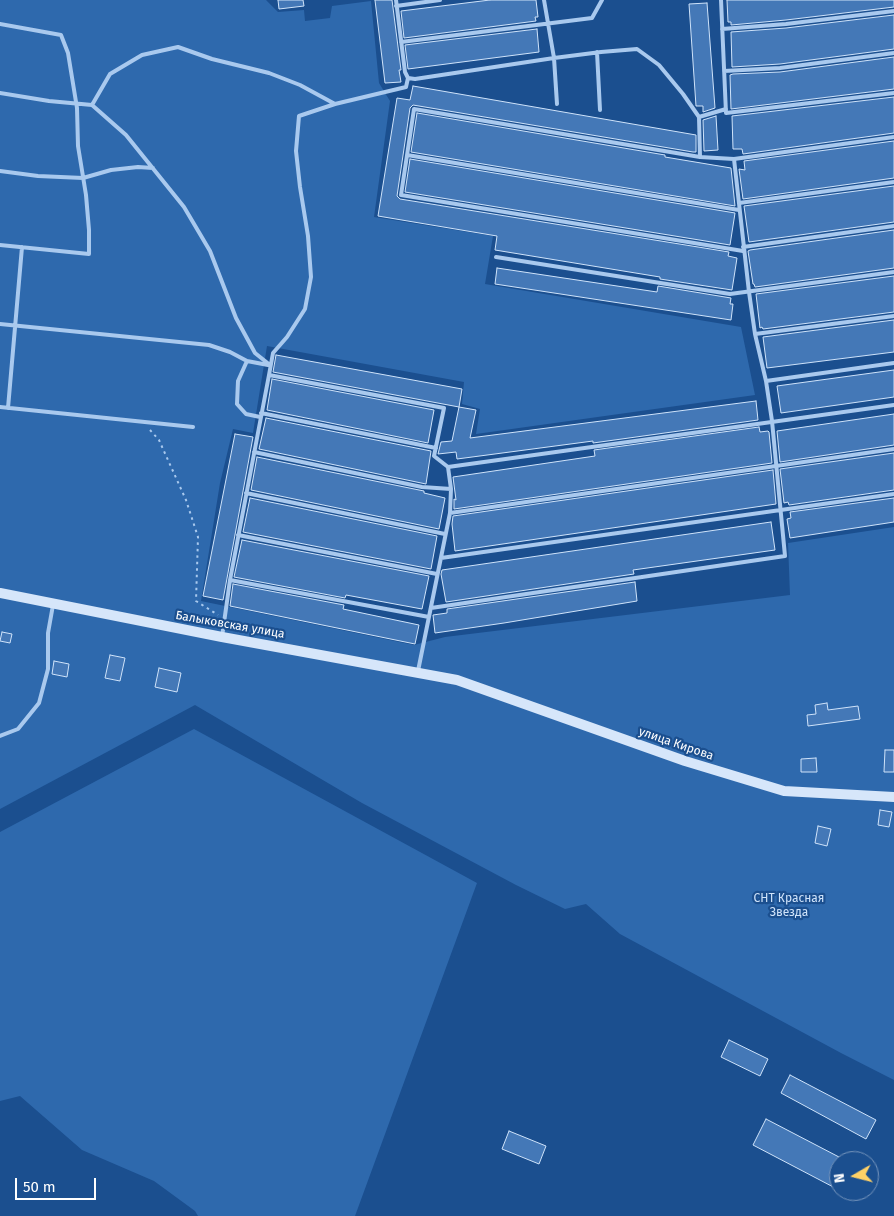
<!DOCTYPE html>
<html>
<head>
<meta charset="utf-8">
<style>
	body { margin:0 }
	#map { position:relative; width:894px; height:1216px; overflow:hidden; background:#1b4f8f; font-family:"Fira Sans",sans-serif }
	canvas { display:block }
	.north { position:absolute; left:829px; top:1151px; width:50px; height:50px; box-sizing:border-box; background:#1b4f8f; border:1px solid #7695bc; border-radius:50%; rotate:262deg; font-size:14px; font-weight:700; line-height:20px; text-align:center; color:#fff }
	.north::after { content:''; display:block; margin:auto; width:18px; height:22px; background:#ffd166; clip-path:polygon(50% 0,100% 100%,50% 72%,0 100%) }
	.scale { position:absolute; left:15px; top:1178px; width:81px; height:22px; box-sizing:border-box; border:2px solid #fff; border-top:0; padding-left:6px; font-size:15px; line-height:18px; white-space:nowrap; color:#fff; -webkit-text-stroke:4px #1b4f8f; paint-order:stroke }
</style>
</head>
<body>
<div id="map">
<canvas width="894" height="1216"></canvas>
<div class="north">N</div>
<div class="scale">50 m</div>
</div>
<script>
const ctx = document.querySelector('canvas').getContext('2d');
ctx.lineJoin = 'round';
function paint(path, color) {
  ctx.fillStyle = color;
  ctx.fill(path, 'evenodd');
}
function toPath(rows) {
  const path = new Path2D();
  for (const r of rows) {
    path.moveTo(r[0], r[1]);
    for (let i = 2; i < r.length; i += 2) path.lineTo(r[i], r[i + 1]);
  }
  return path;
}
function stroke(path, color, width, dash) {
  ctx.strokeStyle = color;
  ctx.lineWidth = width;
  ctx.lineCap = dash ? 'butt' : 'round';
  ctx.setLineDash(dash || []);
  ctx.stroke(path);
}
function write(font, color, halo, rows, align = 'center') {
  ctx.font = font + ' "Fira Sans",sans-serif';
  ctx.lineWidth = 4.5;
  ctx.setLineDash([]);
  ctx.textBaseline = 'middle';
  ctx.strokeStyle = halo;
  ctx.fillStyle = color;
  for (const [text, x, y, turn = 0] of rows) {
    ctx.save();
    ctx.translate(x, y);
    ctx.rotate((+turn || 0) * Math.PI / 180);
    ctx.textAlign = isNaN(turn) ? turn : align;
    if (halo) ctx.strokeText(text, 0, 0);
    ctx.fillText(text, 0, 0);
    ctx.restore();
  }
}
paint(toPath([
	[0,0,266,0,278,12,304,10,305,21,330,18,332,6,371,1,379,83,390,101,374,217,493,236,485,284,741,327,755,395,476,434,480,409,462,404,464,382,267,346,253,433,233,429,220,483,201,601,414,645,445,637,790,595,788,543,894,527,894,1080,841,1053,620,934,586,904,565,909,516,885,362,803,195,705,0,809],
	[194,729,477,883,355,1216,198,1216,195,1211,154,1181,82,1150,20,1096,0,1101,0,832]
]), '#2e69ad');
const building = toPath([
	[278,0,303,0,304,6,279,9,278,0],
	[375,0,392,0,401,70,399,70,401,82,385,83,375,0],
	[490,0,536,0,538,17,535,17,536,21,404,38,401,11,490,0],
	[727,0,894,0,894,7,786,20,731,25,731,22,728,22,727,0],
	[707,3,715,108,703,112,703,106,696,106,689,4,707,3],
	[894,15,894,49,780,64,732,67,731,32,786,28,894,15],
	[537,29,539,52,408,69,405,45,537,29],
	[894,57,894,89,731,109,730,75,733,74,780,72,894,57],
	[413,86,696,135,696,152,693,152,413,105,410,108,397,196,400,199,729,252,728,256,737,258,732,290,660,279,660,277,495,250,497,236,378,216,397,98,410,100,413,86],
	[894,97,894,133,743,154,742,149,733,149,732,116,894,97],
	[417,113,665,155,665,157,731,168,735,206,411,152,417,113],
	[716,116,718,150,704,151,703,120,716,116],
	[894,141,894,178,743,199,739,169,745,170,744,161,894,141],
	[410,159,735,213,730,245,405,192,410,159],
	[894,186,894,222,749,242,744,206,894,186],
	[894,230,894,268,755,287,754,284,753,284,748,251,750,250,894,230],
	[497,268,657,292,658,286,731,298,730,304,733,304,731,320,495,284,497,268],
	[894,276,894,312,763,329,762,327,760,328,756,294,894,276],
	[894,320,894,352,767,368,763,337,894,320],
	[276,355,462,389,459,407,273,372,276,355],
	[894,370,894,397,781,413,777,386,894,370],
	[272,379,434,410,428,443,267,410,272,379],
	[756,401,758,420,593,443,593,441,457,459,456,452,438,454,441,442,452,441,459,407,476,410,470,438,756,401],
	[894,414,894,445,780,462,777,431,894,414],
	[266,418,431,451,426,484,259,449,266,418],
	[759,427,760,432,768,431,769,432,772,463,454,509,454,499,456,500,453,477,595,456,594,450,759,427],
	[235,434,253,437,223,600,203,596,235,434],
	[894,453,894,490,789,505,788,502,784,503,780,469,894,453],
	[257,457,424,491,424,493,445,498,439,529,251,490,257,457],
	[773,470,776,504,455,551,452,524,453,516,773,470],
	[250,498,437,536,431,569,243,532,250,498],
	[894,498,894,522,790,538,787,519,791,518,790,512,894,498],
	[771,522,775,550,633,570,634,574,446,602,441,574,442,570,771,522],
	[242,540,429,576,422,609,346,595,345,598,234,577,242,540],
	[635,582,637,601,504,623,435,633,433,615,447,613,447,609,635,582],
	[233,584,344,605,343,609,419,625,415,644,230,606,233,584],
	[2,632,12,634,10,643,0,641,2,632],
	[110,655,125,658,120,681,105,678,110,655],
	[54,661,69,664,67,677,52,674,54,661],
	[159,668,181,673,177,692,155,687,159,668],
	[827,703,828,710,858,706,860,719,808,726,807,715,816,714,815,705,827,703],
	[885,750,894,750,894,772,884,772,885,750],
	[816,758,817,772,801,772,801,759,816,758],
	[880,810,892,812,889,827,878,825,880,810],
	[818,826,831,829,827,846,815,843,818,826],
	[729,1040,768,1059,760,1076,721,1057,729,1040],
	[790,1075,876,1120,866,1139,781,1093,790,1075],
	[766,1119,839,1157,839,1190,753,1145,766,1119],
	[509,1131,546,1146,539,1164,502,1149,509,1131]
]);
paint(building, '#4478b7');
stroke(building, '#cfe3fa', 1);
stroke(toPath([
	[150,430,159,440,163,449,186,500,198,537,196,601,218,615]
]), '#a9c9ee', 2, [2.5, 4]);
stroke(toPath([
	[396,0,405,72,408,78,415,79,554,58,601,52,637,49,659,65,683,94,699,117],
	[544,0,554,58,557,104],
	[721,0,726,113,894,93],
	[396,6,440,0],
	[0,24,61,35,68,53,77,108,78,146,86,195,89,230,89,254,0,245],
	[722,29,786,24,894,11],
	[401,42,592,18,602,0],
	[597,52,600,110],
	[724,71,780,68,894,53],
	[0,93,49,101,92,105,126,135,184,207,210,251,236,318,255,353,270,365],
	[92,105,110,74,142,55,178,47,212,59,269,73,300,85,335,104],
	[407,155,739,210],
	[700,157,699,117,726,109],
	[734,159,894,137],
	[0,171,38,176,83,178,111,170,138,167,153,168],
	[739,203,894,182],
	[743,247,894,226],
	[496,257,730,294,894,272],
	[0,324,209,345,230,352,247,361,268,365],
	[755,334,894,316],
	[247,361,238,381,237,404,246,414,260,417],
	[269,375,273,353,287,337,305,309,311,277,308,236,300,187,296,151,299,116,335,104,406,87,408,78],
	[766,381,894,363],
	[0,407,193,427],
	[8,408,22,247],
	[261,413,436,448],
	[254,452,422,487,451,489],
	[246,493,445,534],
	[450,513,894,449],
	[238,535,437,574],
	[441,558,894,494],
	[230,580,429,617],
	[431,608,785,556,772,421,766,381,755,334,749,292,734,159,700,157,414,109,401,195,743,251],
	[222,637,230,580,269,375,444,408,434,456,448,467],
	[418,671,450,513,451,489,448,467,894,405],
	[0,736,18,729,39,703,48,669,48,633,53,605]
]), '#a9c9ee', 4);
stroke(toPath([
	[0,593,222,637,457,680,685,761,784,791,894,797]
]), '#d6e6fa', 10);
write('12px', '#fff', '#1b4f8f', [
	["Балыковская улица",230,625,10],
	["улица Кирова",676,744,19]
]);
write('12px', '#cfe3fa', '#1b4f8f', [
	["СНТ Красная",789,899],
	["Звезда",789,913]
]);
</script>
</body>
</html>
